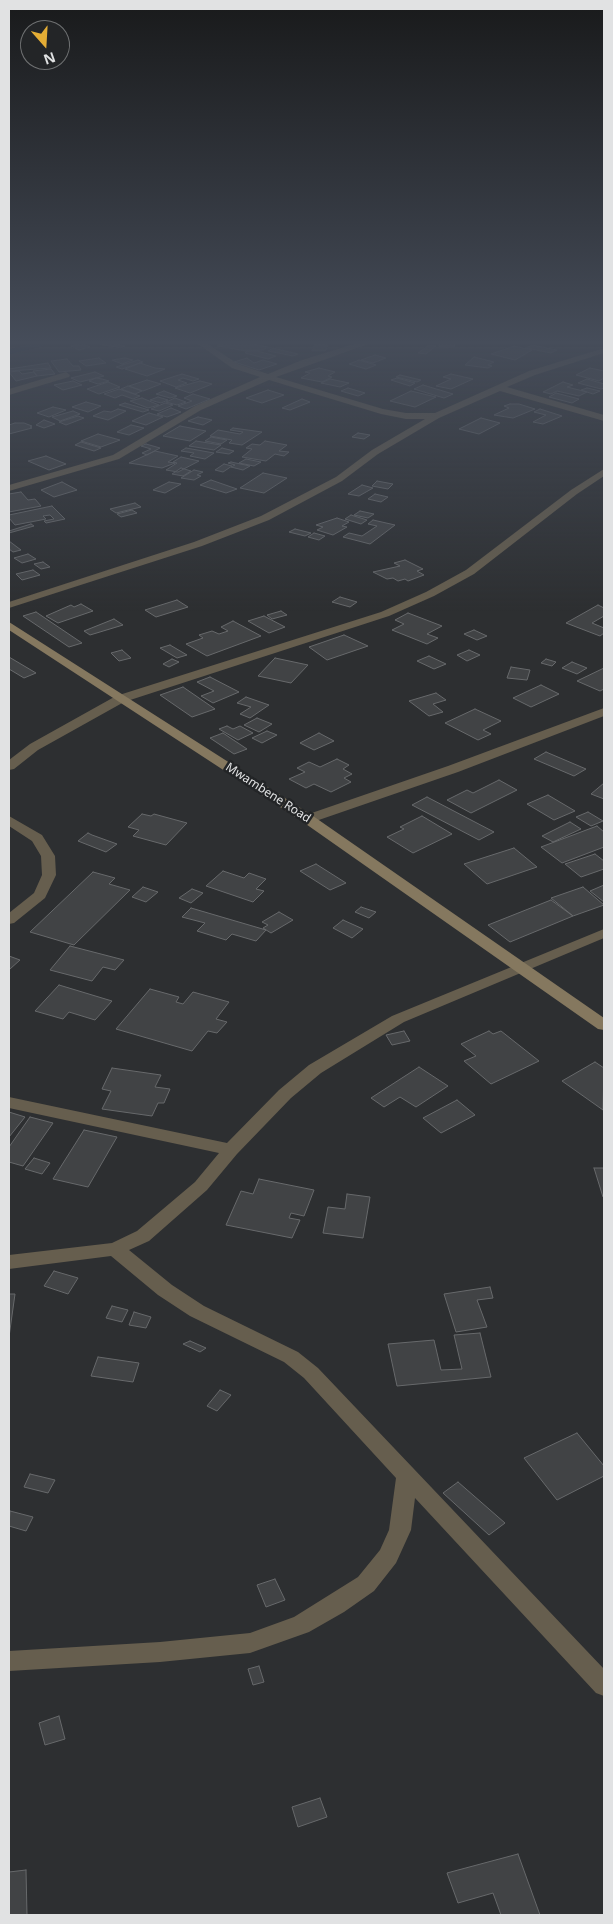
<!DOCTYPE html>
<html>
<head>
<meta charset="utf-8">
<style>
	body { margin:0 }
	#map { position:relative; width:613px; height:1924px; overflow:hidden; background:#2d2f31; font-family:"Noto Sans",sans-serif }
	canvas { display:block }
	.frame { position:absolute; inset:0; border:10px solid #e1e2e3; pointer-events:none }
	.north { position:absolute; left:20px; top:20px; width:50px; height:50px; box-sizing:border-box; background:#232527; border:1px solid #6f7172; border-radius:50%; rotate:161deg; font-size:14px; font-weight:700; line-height:20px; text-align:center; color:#e1e2e3 }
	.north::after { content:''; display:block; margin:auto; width:18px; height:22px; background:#e4ad35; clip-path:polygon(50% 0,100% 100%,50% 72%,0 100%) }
</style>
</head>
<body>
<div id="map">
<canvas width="613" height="1924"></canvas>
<div class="frame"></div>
<div class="north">N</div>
</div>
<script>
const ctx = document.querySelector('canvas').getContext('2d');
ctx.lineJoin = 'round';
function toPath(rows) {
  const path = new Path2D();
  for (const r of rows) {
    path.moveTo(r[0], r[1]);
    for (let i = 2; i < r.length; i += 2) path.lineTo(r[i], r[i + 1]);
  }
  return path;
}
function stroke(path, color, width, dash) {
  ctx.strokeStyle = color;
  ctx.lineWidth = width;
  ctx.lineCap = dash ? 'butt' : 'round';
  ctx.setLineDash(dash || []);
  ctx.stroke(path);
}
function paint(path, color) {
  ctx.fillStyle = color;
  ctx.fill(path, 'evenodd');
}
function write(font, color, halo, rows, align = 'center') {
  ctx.font = font + ' "Noto Sans",sans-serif';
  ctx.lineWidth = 5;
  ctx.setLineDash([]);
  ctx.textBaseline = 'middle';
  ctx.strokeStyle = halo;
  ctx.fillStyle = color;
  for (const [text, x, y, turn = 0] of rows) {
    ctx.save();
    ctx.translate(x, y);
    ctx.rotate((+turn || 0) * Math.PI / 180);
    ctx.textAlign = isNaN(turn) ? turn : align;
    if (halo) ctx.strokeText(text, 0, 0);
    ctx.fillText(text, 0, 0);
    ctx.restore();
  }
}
stroke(toPath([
	[9,352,49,342]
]), '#001831', 4.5);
const building = toPath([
	[103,342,107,342,125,346,121,348,99,344,103,342],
	[223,342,243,342,268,347,263,350,246,351,217,346,223,342],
	[440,342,448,342,455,343,454,348,439,347,440,342],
	[82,343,90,347,79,350,71,346,82,343],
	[315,344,328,345,325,351,312,351,315,344],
	[429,345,436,346,426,354,418,353,429,345],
	[532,345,557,350,551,353,526,348,532,345],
	[514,346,532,350,515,360,491,354,514,346],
	[273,348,298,354,293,356,268,351,273,348],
	[247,351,257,351,276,356,268,359,245,353,247,351],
	[375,355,386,358,373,363,361,360,375,355],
	[474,357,494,362,488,365,492,366,488,368,465,365,474,357],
	[99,358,106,363,86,366,79,361,99,358],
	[125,358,133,360,122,364,112,360,125,358],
	[247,358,254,363,263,360,277,364,259,370,234,362,247,358],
	[67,359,73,366,79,366,81,370,59,372,51,361,67,359],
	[138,360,143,362,122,369,116,367,138,360],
	[359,360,376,365,366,369,349,364,359,360],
	[48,363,51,368,10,371,9,369,48,363],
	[140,363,155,368,165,369,147,376,125,369,140,363],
	[319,368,335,372,328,376,332,377,322,382,301,378,310,373,305,372,319,368],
	[590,368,604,371,604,378,599,381,576,375,590,368],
	[51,369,55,374,37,376,33,371,51,369],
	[19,371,22,374,34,372,37,376,16,381,9,372,19,371],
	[95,372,104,376,80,382,71,378,95,372],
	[182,374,199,379,193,381,183,378,178,380,187,383,176,387,160,381,182,374],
	[451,374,473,379,451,389,436,386,451,379,443,377,451,374],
	[400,375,421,380,417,382,396,377,400,375],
	[96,378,102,379,109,381,98,384,89,381,96,378],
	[397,378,415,383,410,386,391,380,397,378],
	[330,379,349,383,340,387,321,383,330,379],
	[587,379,604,384,604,388,601,389,578,383,587,379],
	[147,380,161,384,143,391,129,386,147,380],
	[73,381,82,385,63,390,54,385,73,381],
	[200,381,212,384,190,393,175,388,200,381],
	[108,382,120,387,99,394,87,389,108,382],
	[563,382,573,385,567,387,587,392,579,396,557,391,551,394,543,392,563,382],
	[423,385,453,394,444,398,414,389,423,385],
	[128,386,142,391,135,394,121,389,128,386],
	[348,388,365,393,358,396,341,391,348,388],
	[587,388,600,391,593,394,581,390,587,388],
	[119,389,140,396,133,399,122,395,115,398,104,394,119,389],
	[268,390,284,395,262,403,246,398,268,390],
	[164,391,177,396,170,398,156,394,164,391],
	[411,391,436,397,415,407,390,401,411,391],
	[556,393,579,399,572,403,549,397,556,393],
	[193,394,210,399,186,409,178,406,192,401,184,398,193,394],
	[158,397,168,400,161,403,150,400,158,397],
	[142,398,159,405,148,408,130,401,142,398],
	[175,398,186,402,177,405,166,402,175,398],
	[302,399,310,402,290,410,282,408,302,399],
	[86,402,101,406,88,412,72,407,86,402],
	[125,403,149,410,143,412,119,405,125,403],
	[165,403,173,405,159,411,151,409,165,403],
	[510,404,519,404,535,409,513,418,494,415,509,408,504,406,510,404],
	[53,407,66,410,49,417,37,413,53,407],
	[171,408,181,412,167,417,157,414,171,408],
	[118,409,126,411,108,420,93,416,104,411,111,412,118,409],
	[540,409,562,416,543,424,533,422,546,415,534,412,540,409],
	[73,411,80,414,60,421,52,417,73,411],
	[149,413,163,417,146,425,132,421,149,413],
	[78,416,84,418,66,425,59,422,78,416],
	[198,417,212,420,203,425,188,421,198,417],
	[481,418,500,423,479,434,459,429,481,418],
	[44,420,55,424,44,428,36,425,44,420],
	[15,423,24,423,32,426,30,427,32,428,9,434,9,425,15,423],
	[131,425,144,428,129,435,117,432,131,425],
	[180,426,206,431,190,441,163,436,180,426],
	[233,428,262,432,242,445,229,443,232,440,210,436,218,430,240,434,243,432,230,430,233,428],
	[358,433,370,435,364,439,352,437,358,433],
	[98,434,120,440,101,447,81,441,98,434],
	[211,437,227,440,221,444,205,441,211,437],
	[196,441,221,445,214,450,189,446,196,441],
	[265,441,287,445,279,451,289,452,284,456,275,454,266,461,242,457,252,449,246,448,252,444,260,445,265,441],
	[81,442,101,448,94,451,75,445,81,442],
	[146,444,160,448,147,455,142,453,151,449,141,446,146,444],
	[186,448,214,453,205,459,190,456,194,453,181,451,186,448],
	[222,448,234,451,229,454,216,452,222,448],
	[155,451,178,456,168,462,175,463,162,468,129,463,155,451],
	[46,456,66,464,49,470,28,461,46,456],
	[181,457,199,461,178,472,166,470,177,463,173,462,181,457],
	[246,459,261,462,254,466,239,463,246,459],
	[231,462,250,466,243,470,231,467,235,465,228,463,231,462],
	[224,464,232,466,223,472,215,470,224,464],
	[181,468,191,471,183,476,172,474,181,468],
	[194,470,203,472,197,475,201,476,194,480,181,478,194,470],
	[263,473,287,478,264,493,240,488,263,473],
	[211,480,237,489,226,493,200,485,211,480],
	[377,481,393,484,388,489,372,486,377,481],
	[62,482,77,490,54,497,41,490,62,482],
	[169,482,181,484,165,493,153,490,169,482],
	[362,485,373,488,359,496,348,494,362,485],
	[21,492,28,500,35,499,41,506,9,512,9,494,21,492],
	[375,494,388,497,381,502,368,499,375,494],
	[135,503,141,507,116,513,110,509,135,503],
	[52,506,65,519,46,523,44,521,54,519,50,515,43,516,46,519,15,525,9,518,9,515,52,506],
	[132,510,137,513,121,517,117,514,132,510],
	[360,511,374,514,368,518,354,515,360,511],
	[351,515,367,520,361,524,345,519,351,515],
	[337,518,349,522,342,526,347,527,333,535,317,530,323,527,316,525,337,518],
	[373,520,395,525,370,544,343,537,349,533,362,536,377,526,368,524,373,520],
	[31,524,34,526,9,533,9,531,31,524],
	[295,529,311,533,305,536,289,532,295,529],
	[314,533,325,536,319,540,308,537,314,533],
	[9,541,21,550,13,552,9,549,9,541],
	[28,554,36,559,22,563,14,558,28,554],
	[405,560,423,569,417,571,424,575,408,581,405,579,398,581,393,578,387,579,373,572,400,566,394,563,405,560],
	[43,562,50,567,41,569,34,564,43,562],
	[33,570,40,575,22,580,16,574,33,570],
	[340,597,357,602,350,607,332,602,340,597],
	[177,600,188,607,156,617,145,610,177,600],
	[81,604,93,611,58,623,46,616,71,605,74,607,81,604],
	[598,605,604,608,604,616,592,623,604,628,604,633,600,636,566,623,598,605],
	[281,611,287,615,272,619,267,615,281,611],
	[36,612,82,643,69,647,23,616,36,612],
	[408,613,442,626,427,634,438,638,427,644,392,630,404,624,395,620,408,613],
	[264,616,285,627,269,633,248,621,264,616],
	[114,619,123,625,90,635,84,631,114,619],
	[233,621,261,636,207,656,186,644,203,638,199,635,212,631,219,634,228,631,221,627,233,621],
	[474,630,487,636,477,640,464,634,474,630],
	[344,635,368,646,327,660,309,647,344,635],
	[170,645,187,655,177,658,160,648,170,645],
	[122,650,131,658,119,661,111,653,122,650],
	[469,650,480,655,467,661,457,655,469,650],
	[429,656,446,664,434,669,417,661,429,656],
	[9,657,36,673,24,678,9,669,9,657],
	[275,658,308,665,291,683,258,676,275,658],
	[172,659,179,662,169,667,163,664,172,659],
	[546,659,556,662,552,666,541,663,546,659],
	[572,662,587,668,577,674,562,668,572,662],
	[511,667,530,670,527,680,507,678,511,667],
	[604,668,604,689,600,691,577,681,604,668],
	[210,677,239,692,213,703,201,696,214,691,197,682,210,677],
	[541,685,559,694,531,707,513,698,541,685],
	[183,687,215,709,192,717,160,695,183,687],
	[436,693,446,700,433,704,443,712,429,716,409,701,436,693],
	[246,697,269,705,250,718,240,714,251,707,237,703,246,697],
	[475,709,501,721,483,730,491,734,478,740,445,723,475,709],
	[257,718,272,724,259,732,244,725,257,718],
	[227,726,233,729,240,726,253,733,238,740,219,729,227,726],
	[267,731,277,735,262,743,252,738,267,731],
	[223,733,247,749,234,754,210,738,223,733],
	[319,733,334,741,314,750,300,743,319,733],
	[546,752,586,769,574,776,534,759,546,752],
	[337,759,349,765,343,769,352,774,344,778,351,782,331,792,314,784,306,788,289,779,305,772,297,768,309,762,320,767,337,759],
	[499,780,517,790,471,813,447,800,467,790,473,793,499,780],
	[604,783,604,799,591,794,604,783],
	[548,795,575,811,554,820,527,804,548,795],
	[427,797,494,832,479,840,412,805,427,797],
	[588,812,603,821,591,826,576,817,588,812],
	[142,814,151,816,154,814,187,823,166,845,133,836,139,830,128,827,142,814],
	[422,816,452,834,413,853,387,837,404,829,400,827,422,816],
	[570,822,581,829,553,842,542,836,570,822],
	[597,826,604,832,604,847,562,863,541,847,597,826],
	[88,833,92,835,117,844,106,852,78,841,88,833],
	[514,848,537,867,487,884,464,864,514,848],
	[595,854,604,861,604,869,581,877,565,864,595,854],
	[316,864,346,883,330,890,300,871,316,864],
	[223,871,244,878,249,873,266,879,256,889,264,891,253,902,206,886,223,871],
	[93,872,115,878,109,884,130,890,74,945,30,932,93,872],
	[604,885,604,902,590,891,604,885],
	[143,887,158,892,146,902,132,897,143,887],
	[583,887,604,905,573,916,551,898,583,887],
	[192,889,203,893,191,903,179,898,192,889],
	[551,900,573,916,510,942,488,925,551,900],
	[361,907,376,912,369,918,355,912,361,907],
	[191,908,266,930,256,941,232,934,226,940,197,931,205,923,182,917,191,908],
	[279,912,293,920,271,933,263,928,268,925,262,922,279,912],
	[343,920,363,929,352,938,333,928,343,920],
	[70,946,124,960,115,970,103,967,92,981,50,970,70,946],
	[9,956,20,960,10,969,9,969,9,956],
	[59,985,112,1001,95,1020,69,1012,63,1019,35,1011,59,985],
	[150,989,179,997,176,1002,183,1004,193,992,229,1002,216,1019,227,1022,217,1033,208,1031,192,1051,116,1029,150,989],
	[404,1031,410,1041,392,1045,386,1035,404,1031],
	[489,1031,493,1034,501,1031,539,1061,491,1084,464,1061,476,1056,461,1044,489,1031],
	[595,1062,604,1068,603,1110,562,1081,595,1062],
	[419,1067,448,1086,416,1107,400,1097,384,1107,371,1098,419,1067],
	[112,1068,161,1075,155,1087,170,1089,164,1103,158,1103,152,1116,102,1109,111,1091,102,1089,112,1068],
	[457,1100,475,1115,441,1133,423,1118,457,1100],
	[9,1112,25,1117,9,1137,9,1112],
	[30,1117,53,1123,23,1166,9,1162,9,1147,30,1117],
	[84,1130,117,1137,88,1187,53,1179,84,1130],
	[34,1158,50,1163,42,1174,25,1169,34,1158],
	[594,1168,604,1168,604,1197,603,1197,594,1168],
	[259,1179,314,1190,304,1216,291,1213,289,1218,300,1220,292,1238,226,1225,241,1191,253,1194,259,1179],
	[347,1194,370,1197,363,1238,323,1233,328,1207,345,1209,347,1194],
	[54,1271,78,1278,68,1294,44,1286,54,1271],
	[490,1287,493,1298,477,1300,487,1327,456,1332,444,1294,490,1287],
	[9,1294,15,1294,9,1337,9,1294],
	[112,1306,128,1310,122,1322,106,1318,112,1306],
	[134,1312,151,1317,146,1328,129,1325,134,1312],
	[480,1333,491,1377,397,1386,388,1344,434,1340,441,1370,462,1369,454,1335,480,1333],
	[190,1341,206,1348,200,1352,183,1344,190,1341],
	[98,1357,139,1363,133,1382,91,1376,98,1357],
	[220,1390,231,1395,217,1411,207,1406,220,1390],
	[577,1433,604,1466,604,1476,557,1500,524,1458,577,1433],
	[30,1474,55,1480,48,1493,24,1487,30,1474],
	[458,1482,505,1523,489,1535,443,1493,458,1482],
	[10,1511,33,1517,26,1531,9,1526,10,1511],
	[275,1579,285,1600,266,1607,257,1585,275,1579],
	[259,1666,264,1682,253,1685,248,1669,259,1666],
	[59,1716,65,1739,45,1745,39,1723,59,1716],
	[320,1798,327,1817,298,1827,292,1807,320,1798],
	[518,1854,540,1915,501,1915,493,1893,458,1903,447,1873,518,1854],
	[26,1870,27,1915,9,1915,9,1872,26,1870]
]);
paint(building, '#414345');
stroke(building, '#67696b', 1);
paint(toPath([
	[195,342,205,342,238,364,268,374,302,360,360,342,374,342,276,377,383,409,406,413,435,413,529,371,604,348,604,353,535,375,507,387,604,415,604,421,500,391,439,418,378,454,342,481,269,520,202,546,9,608,9,602,194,542,261,516,336,477,372,450,425,419,406,419,381,414,269,380,201,410,119,459,9,491,9,485,113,455,195,406,260,377,232,368,195,342],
	[66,372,70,375,69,377,9,395,9,389,66,372],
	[604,469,604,476,577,494,474,574,434,596,389,616,124,702,38,750,14,769,9,770,9,760,30,744,116,696,381,612,426,592,466,570,571,490,604,469],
	[604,708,604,716,458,772,313,822,303,822,301,819,303,816,448,766,604,708],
	[9,816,42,835,55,856,56,875,45,898,14,923,9,924,9,913,34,893,42,875,41,856,32,841,9,826,9,816],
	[604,929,604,938,404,1022,321,1073,291,1098,237,1154,207,1190,149,1241,129,1250,172,1285,204,1306,298,1352,318,1368,604,1669,604,1696,596,1693,415,1498,411,1530,396,1563,374,1591,344,1612,309,1632,250,1653,160,1662,9,1671,9,1651,160,1642,250,1633,294,1617,358,1577,380,1550,389,1530,396,1478,304,1378,284,1362,190,1316,158,1295,111,1256,9,1269,9,1255,112,1243,137,1231,195,1182,219,1153,9,1108,9,1097,227,1143,279,1090,309,1065,392,1016,604,929]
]), '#665e4e');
paint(toPath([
	[9,622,313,816,604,1018,604,1030,598,1029,303,822,9,630,9,622]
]), '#85785f');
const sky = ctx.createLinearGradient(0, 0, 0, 612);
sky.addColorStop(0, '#191a1b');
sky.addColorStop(0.56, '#464d5a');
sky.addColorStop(1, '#464d5a00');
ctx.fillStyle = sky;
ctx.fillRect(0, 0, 613, 612);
write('12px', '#e1e2e3', '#232527', [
	["Mwambene Road",268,793,33]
]);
</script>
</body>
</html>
